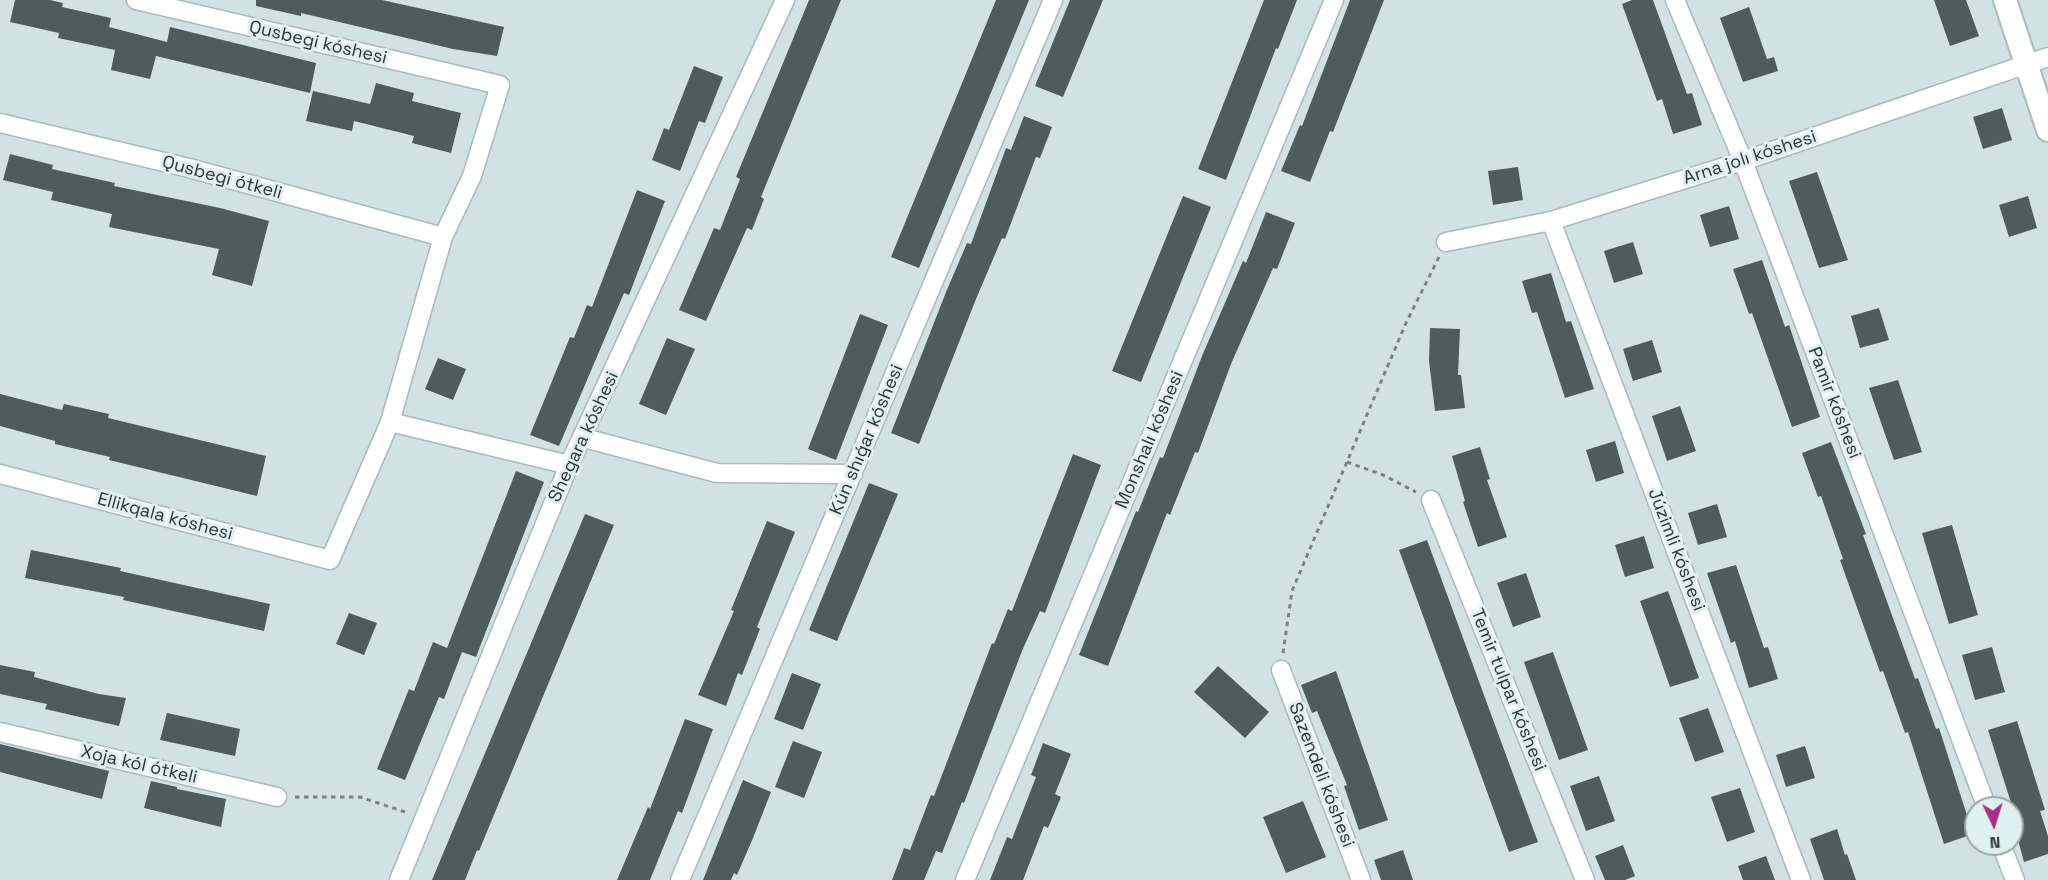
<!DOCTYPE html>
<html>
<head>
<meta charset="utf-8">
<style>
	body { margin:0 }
	#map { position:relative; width:2048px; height:880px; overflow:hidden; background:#d0e3e2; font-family:"Space Grotesk",sans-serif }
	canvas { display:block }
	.north { position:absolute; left:1964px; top:796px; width:60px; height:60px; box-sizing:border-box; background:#def0ef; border:2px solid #97a5a4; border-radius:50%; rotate:176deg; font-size:16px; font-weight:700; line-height:24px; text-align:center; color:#2d3434 }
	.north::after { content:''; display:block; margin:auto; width:21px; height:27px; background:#a92f82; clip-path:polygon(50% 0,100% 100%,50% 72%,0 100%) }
</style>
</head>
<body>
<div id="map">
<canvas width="2048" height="880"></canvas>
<div class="north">N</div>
</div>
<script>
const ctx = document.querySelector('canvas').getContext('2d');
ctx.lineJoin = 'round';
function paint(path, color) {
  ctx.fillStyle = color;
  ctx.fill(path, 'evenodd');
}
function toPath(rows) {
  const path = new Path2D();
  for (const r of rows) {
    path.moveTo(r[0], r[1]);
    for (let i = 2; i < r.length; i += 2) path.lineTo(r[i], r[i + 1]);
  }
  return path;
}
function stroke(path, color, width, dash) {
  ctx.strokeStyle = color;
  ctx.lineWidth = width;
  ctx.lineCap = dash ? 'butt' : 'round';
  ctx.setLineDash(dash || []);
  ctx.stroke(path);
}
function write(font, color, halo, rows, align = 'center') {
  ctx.font = font + ' "Space Grotesk",sans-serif';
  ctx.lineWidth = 6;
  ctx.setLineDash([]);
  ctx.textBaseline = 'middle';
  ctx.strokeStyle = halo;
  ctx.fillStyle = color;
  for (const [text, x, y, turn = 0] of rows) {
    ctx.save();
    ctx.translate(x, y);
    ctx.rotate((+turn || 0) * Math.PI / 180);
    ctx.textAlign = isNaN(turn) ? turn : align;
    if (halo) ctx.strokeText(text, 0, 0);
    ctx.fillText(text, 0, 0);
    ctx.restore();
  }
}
paint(toPath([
	[15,0,50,0,63,3,62,7,111,18,109,27,167,42,170,27,316,63,310,93,156,56,150,79,111,70,115,50,58,38,59,33,10,22],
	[256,0,382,0,504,27,497,56,453,49,301,13,301,16,256,6],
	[809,0,841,0,761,197,764,199,752,230,747,228,706,321,679,310,714,228,720,230,740,179,736,177],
	[996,0,1029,0,919,268,891,257],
	[1070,0,1103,0,1063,97,1035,86],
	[1264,0,1297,0,1278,49,1276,48,1226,180,1198,169],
	[1350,0,1384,0,1333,132,1330,131,1310,182,1281,171,1300,125,1302,126],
	[1632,0,1653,0,1687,94,1692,93,1702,125,1673,134,1662,99,1657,101,1622,4],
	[1934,0,1966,0,1979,36,1950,46],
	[1749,7,1767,59,1774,57,1778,71,1743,82,1720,18],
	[694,66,723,77,705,123,699,121,680,171,652,160,664,128,669,130],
	[376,83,414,93,412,101,461,113,451,153,412,143,414,136,354,121,352,131,306,121,313,91,370,104],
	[2002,108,2012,140,1983,149,1973,117],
	[1024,116,1052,127,1040,158,1036,157,1005,239,1002,238,976,299,919,444,891,433,946,292,967,243,971,244,1006,148,1011,150],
	[10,154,53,165,52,169,115,183,114,186,220,208,269,221,252,286,212,275,219,249,109,227,112,214,51,200,53,192,3,180],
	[1518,167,1523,200,1493,205,1488,171],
	[1817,172,1848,260,1819,268,1789,181],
	[637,190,665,201,629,295,624,293,559,446,530,435,570,337,574,338,587,305,592,307],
	[1183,196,1211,207,1141,382,1112,371],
	[2028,196,2037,228,2009,237,1999,205],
	[1729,206,1739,239,1710,247,1700,215],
	[1266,212,1295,223,1277,269,1273,268,1231,364,1198,453,1195,452,1170,515,1167,513,1108,666,1079,655,1136,511,1138,512,1160,457,1163,458,1202,356,1243,261,1246,263],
	[1633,242,1643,274,1614,283,1604,251],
	[1762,260,1785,327,1789,325,1820,417,1792,427,1752,313,1749,314,1733,269],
	[1551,273,1566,322,1571,321,1594,389,1565,398,1537,312,1532,313,1522,281],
	[1879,308,1889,340,1860,348,1851,316],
	[860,314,888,325,836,460,808,449],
	[1430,328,1460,329,1458,375,1461,375,1465,408,1435,411,1429,361],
	[667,338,695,349,666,415,639,404],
	[1652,340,1662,372,1633,381,1623,349],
	[438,358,466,369,453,400,425,389],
	[1898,380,1922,452,1894,460,1869,388],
	[0,394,62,410,64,404,109,414,108,418,266,456,257,496,109,460,110,457,55,444,55,441,0,426],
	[1680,406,1696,451,1667,461,1652,416],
	[1615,441,1624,473,1596,482,1586,450],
	[1831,442,1866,534,1863,535,1915,679,1918,678,1936,729,1939,728,1973,834,1944,844,1908,732,1905,733,1883,671,1880,672,1840,560,1843,559,1821,496,1818,497,1802,453],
	[1480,447,1490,479,1487,480,1507,537,1478,547,1463,502,1465,501,1452,456],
	[1073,454,1101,465,1045,613,1040,611,1022,651,964,803,962,802,942,853,936,851,924,880,892,880,904,848,910,850,931,795,934,796,992,643,994,644,1008,609,1012,611],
	[516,471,544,482,476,657,462,652,444,699,439,697,405,780,377,769,409,689,414,691,433,642,447,648],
	[869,483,898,494,837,641,809,630],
	[1717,504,1727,537,1698,545,1688,513],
	[585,514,614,525,479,851,477,850,465,880,432,880],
	[767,521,795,532,757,627,760,629,742,675,738,673,726,706,698,695,734,611,731,610],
	[1952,525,1978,615,1949,624,1922,533],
	[1644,536,1654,568,1625,577,1615,545],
	[1427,540,1538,842,1509,852,1399,550],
	[31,550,121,568,120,571,270,604,264,631,123,600,124,597,25,578],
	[1736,565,1764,648,1768,647,1778,679,1749,688,1735,641,1731,643,1707,573],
	[1526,573,1541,617,1513,627,1497,583],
	[1668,591,1699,678,1670,687,1640,601],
	[349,613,377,623,364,655,336,644],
	[1992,647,2005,692,1975,700,1962,655],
	[1553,652,1588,750,1559,760,1524,662],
	[0,665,35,672,34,677,99,694,126,698,119,726,45,709,47,704,0,694],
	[1218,666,1269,712,1245,738,1194,692],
	[1336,671,1388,820,1359,830,1344,786,1347,785,1317,711,1312,713,1301,685],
	[792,673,821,684,803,730,774,719],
	[1708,708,1724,752,1695,762,1679,718],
	[167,713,240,729,235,756,160,740],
	[685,719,713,729,682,813,678,811,650,880,617,880,648,807,650,809],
	[2017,721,2045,810,2040,811,2048,836,2048,854,2024,862,2015,829,2019,828,1988,730],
	[793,741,822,752,804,798,775,787],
	[1043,743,1071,754,1055,794,1061,797,1048,828,1044,826,1023,880,990,880,1007,837,1012,839,1036,777,1031,775],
	[0,744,109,771,102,799,0,772],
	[1805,746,1815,778,1786,787,1776,755],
	[1599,776,1615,821,1586,831,1570,786],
	[743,780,771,792,753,838,737,875,734,873,731,880,703,880],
	[151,781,177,787,177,789,226,799,221,827,144,808],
	[1740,788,1755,832,1727,842,1711,797],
	[1303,801,1326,857,1286,873,1263,817],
	[1837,829,1845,855,1847,854,1856,880,1824,880,1810,839],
	[1623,845,1635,876,1625,880,1605,880,1595,856],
	[1403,850,1413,880,1381,880,1374,860],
	[1766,856,1775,880,1743,880,1738,866]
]), '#4d5d5c');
const minor = toPath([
	[1675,0,1743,161,1987,808],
	[0,123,189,168,443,237],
	[1551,221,1801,880],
	[1446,242,1551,221,1743,161,2048,57],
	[390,422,569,465],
	[584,438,717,473,853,474],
	[0,474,330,560,390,422,443,237,472,176,500,85,136,0],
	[1431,500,1585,880],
	[1281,670,1361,880],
	[0,732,277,797],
	[2001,844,2015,880],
	[399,880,569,465,785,0],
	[680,880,1053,0],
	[965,880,1334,0]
]);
const tertiary = toPath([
	[2005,0,2048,130]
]);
stroke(minor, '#a8bab9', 21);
stroke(tertiary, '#a8bab9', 26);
stroke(toPath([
	[1347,462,1383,475,1416,492],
	[1283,653,1292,591,1406,323,1439,257],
	[295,797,360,797,408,813]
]), '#778483', 3, [4.5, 4.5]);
stroke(minor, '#fff', 18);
stroke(tertiary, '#fff', 22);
write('18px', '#2d3434', '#def0ef', [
	["Qusbegi kóshesi",318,43,13],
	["Arna jolı kóshesi",1750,158,-18],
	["Qusbegi ótkeli",222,178,15],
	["Pamir kóshesi",1834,403,69],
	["Shegara kóshesi",584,437,-65],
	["Kún shıǵar kóshesi",867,440,-67],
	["Monshalı kóshesi",1150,440,-67],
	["Ellikqala kóshesi",165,517,15],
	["Júzimli kóshesi",1676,550,69],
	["Temir tulpar kóshesi",1508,690,68],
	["Xoja kól ótkeli",139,765,13],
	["Sazendeli kóshesi",1321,775,69]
]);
</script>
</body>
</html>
